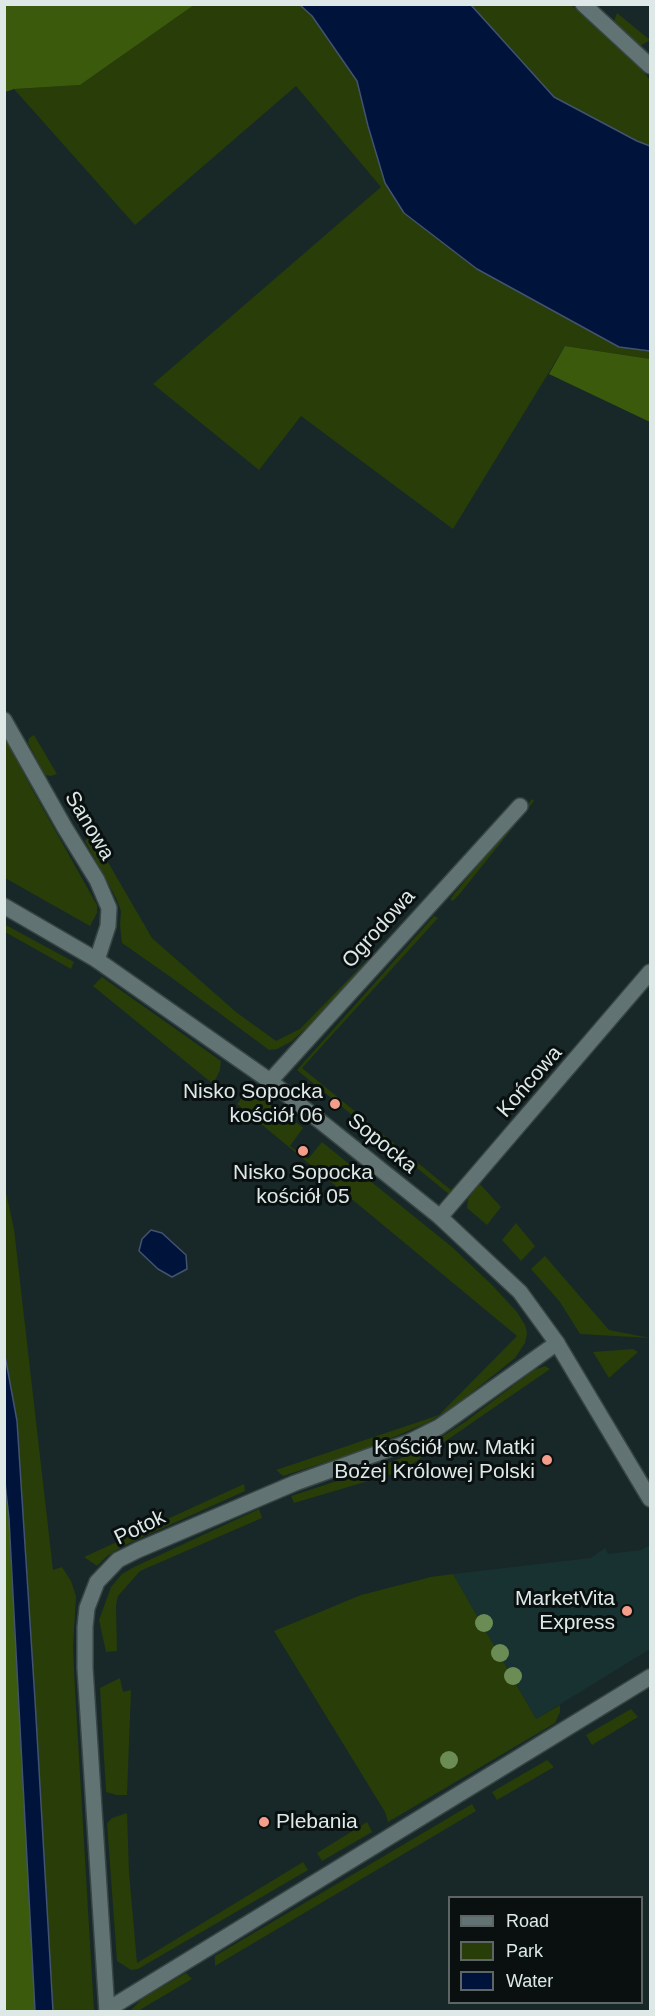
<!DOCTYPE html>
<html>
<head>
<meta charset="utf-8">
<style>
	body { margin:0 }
	#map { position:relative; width:655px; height:2016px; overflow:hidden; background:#182828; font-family:Helvetica,sans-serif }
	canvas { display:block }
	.frame { position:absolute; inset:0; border:6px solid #dde8e7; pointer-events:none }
	.legend { position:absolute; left:448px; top:1896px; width:195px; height:108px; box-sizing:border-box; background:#09100f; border:2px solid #5e6665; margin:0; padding:8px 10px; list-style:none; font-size:18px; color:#dde8e7 }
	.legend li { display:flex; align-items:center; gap:12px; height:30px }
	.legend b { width:30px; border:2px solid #5e6665 }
</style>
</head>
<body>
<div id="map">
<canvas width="655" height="2016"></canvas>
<div class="frame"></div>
<ul class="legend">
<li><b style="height:8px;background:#617372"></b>Road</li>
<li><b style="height:16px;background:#283d08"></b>Park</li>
<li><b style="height:16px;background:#00133b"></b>Water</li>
</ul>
</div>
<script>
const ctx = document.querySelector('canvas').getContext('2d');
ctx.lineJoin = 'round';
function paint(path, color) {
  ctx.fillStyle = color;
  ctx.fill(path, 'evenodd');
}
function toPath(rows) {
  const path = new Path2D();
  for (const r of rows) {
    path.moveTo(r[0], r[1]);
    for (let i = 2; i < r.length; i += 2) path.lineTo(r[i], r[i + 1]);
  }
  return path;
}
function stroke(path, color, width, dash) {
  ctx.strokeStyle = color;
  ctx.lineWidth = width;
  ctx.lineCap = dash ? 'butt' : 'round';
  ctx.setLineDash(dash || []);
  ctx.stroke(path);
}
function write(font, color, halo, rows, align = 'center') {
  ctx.font = font + ' Helvetica,sans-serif';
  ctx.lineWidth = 6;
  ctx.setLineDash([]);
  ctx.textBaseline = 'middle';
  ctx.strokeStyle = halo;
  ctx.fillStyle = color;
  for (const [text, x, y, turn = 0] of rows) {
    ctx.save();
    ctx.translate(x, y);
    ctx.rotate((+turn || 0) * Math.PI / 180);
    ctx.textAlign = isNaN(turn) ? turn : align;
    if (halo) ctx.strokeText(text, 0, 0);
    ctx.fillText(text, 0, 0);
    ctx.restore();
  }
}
paint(toPath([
	[650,1545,650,1649,536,1719,453,1574,591,1558,605,1548,608,1554,641,1550]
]), '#183231');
paint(toPath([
	[194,5,300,5,312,16,357,81,368,126,385,183,404,213,477,269,619,347,650,351,650,359,565,346,453,529,301,416,259,470,153,384,381,187,296,86,135,225,14,89,80,85],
	[471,5,571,5,637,63,650,80,650,146,637,141,554,97],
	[617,13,650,40,640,46,614,21],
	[4,735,32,789,97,905,97,913,90,926,5,878],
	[34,735,57,774,51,776,45,775,28,743,29,738],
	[532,799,534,801,462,891,453,901,450,899],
	[91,833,152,938,236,1012,276,1041,300,1029,374,953,374,957,305,1029,292,1041,277,1049,269,1050,172,978,122,943,120,925,121,911,116,898,85,841],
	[434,916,438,918,302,1068,451,1190,467,1172,470,1175,450,1195,297,1070],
	[4,924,74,962,71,969,5,932],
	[102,977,221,1061,220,1070,213,1084,93,986],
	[257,1090,303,1128,290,1146,308,1159,322,1142,452,1247,492,1285,517,1312,525,1325,527,1333,525,1343,515,1358,460,1402,429,1422,361,1451,283,1476,276,1470,439,1415,517,1336,237,1104,244,1095],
	[479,1183,501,1207,487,1225,467,1208,468,1199],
	[4,1184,14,1229,53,1570,62,1567,71,1581,76,1596,73,1647,75,1690,94,2011,53,2011,35,1700,17,1421,5,1350],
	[516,1223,535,1246,521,1261,502,1240],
	[545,1256,609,1330,650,1338,580,1334,560,1302,531,1269],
	[633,1349,638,1352,609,1378,593,1352],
	[545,1366,550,1369,402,1471,294,1503,291,1496,371,1470,421,1450,465,1422,534,1370],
	[244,1484,245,1491,123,1546,107,1556,97,1566,84,1557],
	[259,1509,262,1518,140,1571,118,1596,116,1605,117,1651,106,1652,99,1620,111,1587,122,1574,134,1567],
	[453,1574,536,1719,560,1705,560,1712,555,1723,388,1822,385,1812,274,1631,361,1595,431,1577],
	[120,1678,123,1692,131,1690,127,1795,116,1795,106,1792,100,1688],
	[631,1709,638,1717,592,1745,586,1735],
	[547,1760,554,1767,497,1800,492,1792],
	[472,1804,476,1811,215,1966,215,1956],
	[127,1813,129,1873,137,1963,303,1862,308,1870,138,1969,131,1970,117,1961,107,1823,112,1818],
	[367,1822,372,1832,322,1861,317,1853],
	[186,1973,192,1979,138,2011,130,2011,143,1998]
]), '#283d08');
paint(toPath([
	[4,5,5,4,194,5,80,85,14,89,5,92],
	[565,346,650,359,650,422,549,374],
	[4,1473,9,1519,35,2011,5,2011]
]), '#3c5a0c');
const water = toPath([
	[300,5,471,5,554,97,637,141,650,146,650,351,619,347,477,269,404,213,385,183,368,126,357,81,312,16,300,5],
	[151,1230,162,1233,186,1255,187,1269,172,1277,158,1269,139,1251,142,1239,151,1230],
	[4,1350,17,1421,35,1700,53,2011,35,2011,9,1519,4,1473,4,1350]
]);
paint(water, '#00133b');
stroke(water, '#42536f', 1.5);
const minor = toPath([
	[583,4,650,66],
	[4,720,65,828,97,880,109,908,108,926,97,960],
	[270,1081,520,806],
	[440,1217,650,972],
	[107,2010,650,1677],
	[107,2012,85,1668,85,1627,87,1608,97,1582,118,1560,138,1550,295,1483,409,1442,439,1427,557,1343]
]);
const tertiary = toPath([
	[4,906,97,960,270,1081,440,1217,520,1292,557,1343,650,1499]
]);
stroke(minor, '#374544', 18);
stroke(tertiary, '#374544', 18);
stroke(minor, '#617372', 15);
stroke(tertiary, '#617372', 15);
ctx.fillStyle = '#6b8c55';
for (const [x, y] of [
	[484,1623],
	[500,1653],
	[513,1676],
	[449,1760]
]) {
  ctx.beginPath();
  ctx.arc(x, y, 9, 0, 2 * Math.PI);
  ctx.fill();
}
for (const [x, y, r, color] of [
	[335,1104,6,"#f49d8a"],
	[303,1151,6,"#f49d8a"],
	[547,1460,6,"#f49d8a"],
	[627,1611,6,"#f49d8a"],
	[264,1822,6,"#f49d8a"]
]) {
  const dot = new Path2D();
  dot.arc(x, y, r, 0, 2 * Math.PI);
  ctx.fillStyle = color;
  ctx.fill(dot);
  stroke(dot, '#09100f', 2);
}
write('21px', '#dde8e7', '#09100f', [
	["Sanowa",89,826,59],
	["Ogrodowa",379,929,-48],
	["Końcowa",530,1082,-49],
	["Sopocka",382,1144,39],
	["Potok",140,1528,-26]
]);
write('21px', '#dde8e7', '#09100f', [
	["Nisko Sopocka",323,1092],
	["kościół 06",323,1116],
	["Nisko Sopocka",303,1173,"center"],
	["kościół 05",303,1197,"center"],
	["Kościół pw. Matki",535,1448],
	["Bożej Królowej Polski",535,1472],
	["MarketVita",615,1599],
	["Express",615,1623],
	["Plebania",276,1822,"left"]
], 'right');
</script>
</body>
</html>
